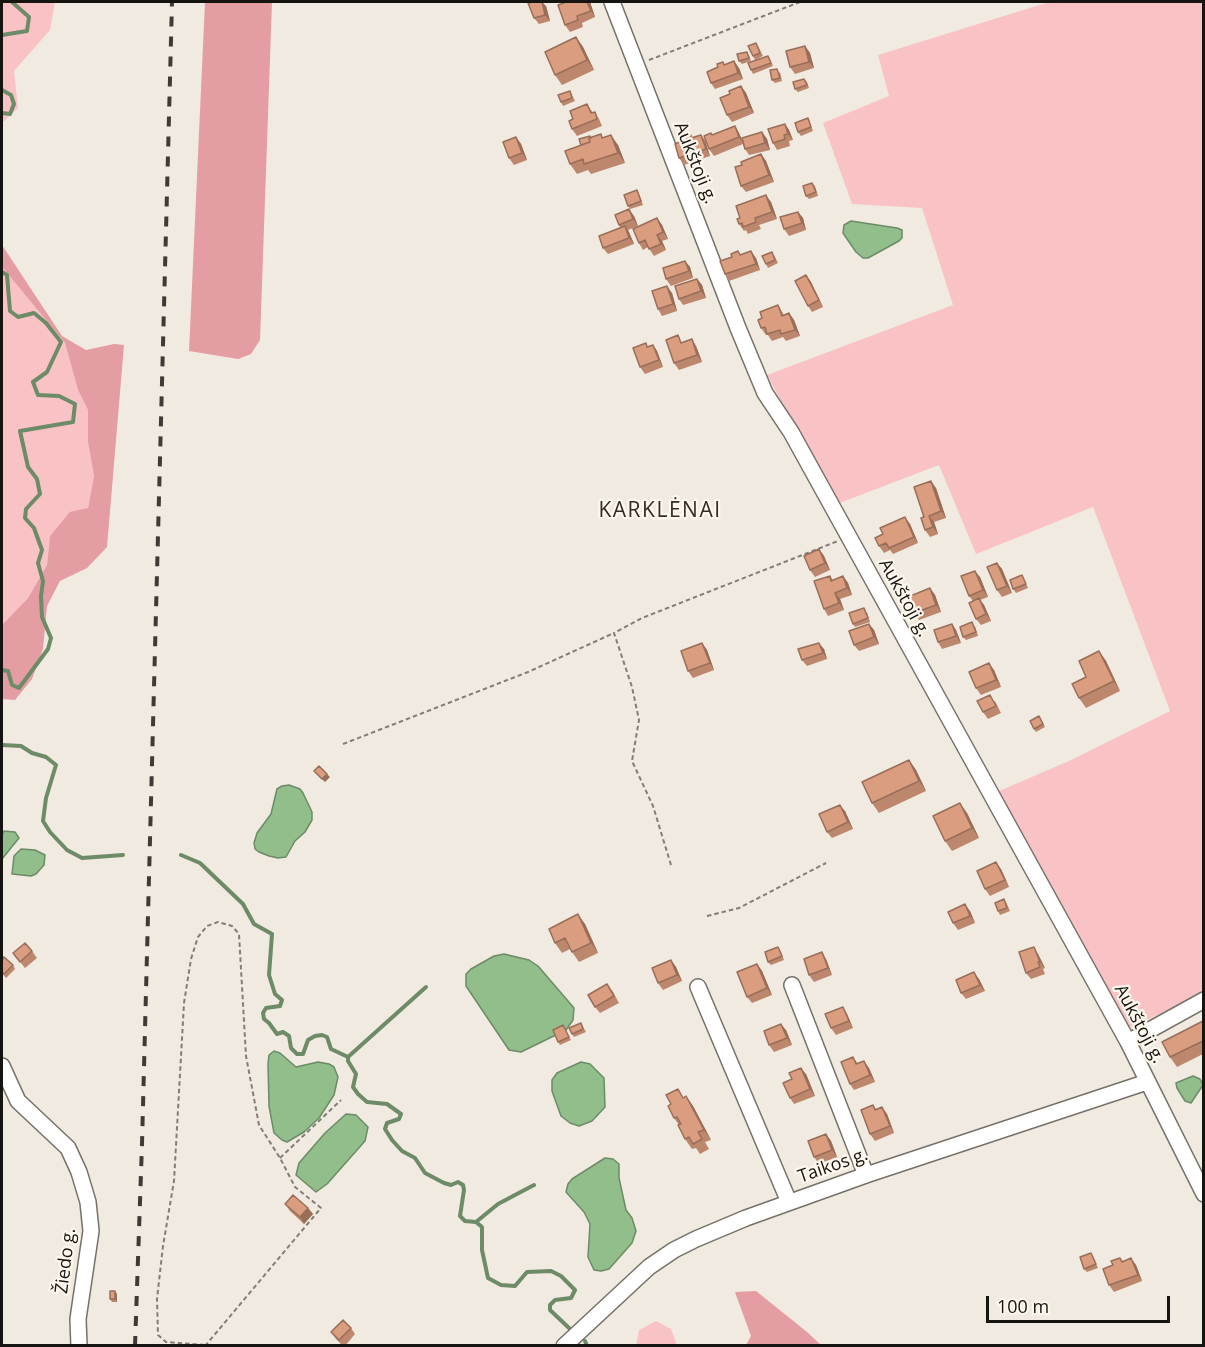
<!DOCTYPE html>
<html>
<head>
<meta charset="utf-8">
<style>
	body { margin:0 }
	#map { position:relative; width:1205px; height:1347px; overflow:hidden; background:#f1eae0; font-family:"Open Sans",sans-serif }
	canvas { display:block }
	.frame { position:absolute; inset:0; border:3px solid #161411; pointer-events:none }
	.scale { position:absolute; left:986px; top:1296px; width:184px; height:27px; box-sizing:border-box; border:3px solid #161411; border-top:0; padding-left:8px; font-size:18px; line-height:21px; white-space:nowrap; color:#161411; -webkit-text-stroke:4px #fef7ed; paint-order:stroke }
</style>
</head>
<body>
<div id="map">
<canvas width="1205" height="1347"></canvas>
<div class="frame"></div>
<div class="scale">100 m</div>
</div>
<script>
const ctx = document.querySelector('canvas').getContext('2d');
ctx.lineJoin = 'round';
function paint(path, color) {
  ctx.fillStyle = color;
  ctx.fill(path, 'evenodd');
}
function toPath(rows) {
  const path = new Path2D();
  for (const r of rows) {
    path.moveTo(r[0], r[1]);
    for (let i = 2; i < r.length; i += 2) path.lineTo(r[i], r[i + 1]);
  }
  return path;
}
function stroke(path, color, width, dash) {
  ctx.strokeStyle = color;
  ctx.lineWidth = width;
  ctx.lineCap = dash ? 'butt' : 'round';
  ctx.setLineDash(dash || []);
  ctx.stroke(path);
}
function write(font, color, halo, rows, align = 'center') {
  ctx.font = font + ' "Open Sans",sans-serif';
  ctx.lineWidth = 4.5;
  ctx.setLineDash([]);
  ctx.textBaseline = 'middle';
  ctx.strokeStyle = halo;
  ctx.fillStyle = color;
  for (const [text, x, y, turn = 0] of rows) {
    ctx.save();
    ctx.translate(x, y);
    ctx.rotate((+turn || 0) * Math.PI / 180);
    ctx.textAlign = isNaN(turn) ? turn : align;
    if (halo) ctx.strokeText(text, 0, 0);
    ctx.fillText(text, 0, 0);
    ctx.restore();
  }
}
paint(toPath([
	[2,2,55,2,50,30,14,71,18,108,2,123],
	[1049,2,1203,2,1203,995,1128,1028,997,792,1071,760,1170,711,1093,507,976,554,939,465,837,504,767,375,953,305,922,208,852,204,823,123,889,96,878,55],
	[2,267,65,343,78,390,88,410,88,442,94,476,88,508,50,536,47,565,28,598,2,625],
	[656,1321,671,1329,677,1345,636,1345,639,1330]
]), '#f9c3c6');
paint(toPath([
	[205,2,272,2,260,340,251,354,238,359,189,351],
	[2,245,62,336,86,350,114,344,124,345,107,547,87,568,60,581,47,606,43,649,32,679,15,700,2,699,2,625,28,598,47,565,50,536,70,512,88,508,94,476,88,442,88,410,78,390,65,343,2,267],
	[756,1291,807,1332,821,1345,746,1345,751,1336,735,1292]
]), '#e49da2');
const water = toPath([
	[851,221,897,228,902,230,902,238,899,241,868,258,863,258,856,252,843,233,844,225,851,221],
	[289,785,300,789,303,793,312,812,312,820,305,832,295,841,286,857,278,858,269,856,259,852,255,849,254,843,257,833,271,814,277,789,282,786,289,785],
	[4,831,15,832,19,838,2,859,2,835,4,831],
	[21,849,35,850,45,855,44,865,36,874,31,876,12,874,14,856,21,849],
	[504,954,529,960,538,966,574,1008,573,1020,566,1030,521,1052,509,1050,466,986,466,974,471,969,494,956,504,954],
	[274,1051,280,1053,296,1067,318,1062,329,1064,334,1067,338,1077,334,1095,319,1118,304,1132,287,1142,282,1140,274,1133,269,1106,268,1064,269,1055,274,1051],
	[581,1062,590,1064,604,1078,605,1107,592,1121,579,1126,570,1123,561,1116,552,1091,552,1080,557,1073,581,1062],
	[1193,1076,1200,1079,1203,1085,1191,1103,1185,1101,1177,1088,1176,1083,1193,1076],
	[346,1114,356,1115,368,1127,365,1141,327,1184,316,1192,296,1175,299,1163,325,1133,346,1114],
	[605,1158,613,1159,619,1164,619,1178,626,1210,632,1218,636,1231,632,1243,609,1269,601,1271,594,1270,588,1257,590,1224,584,1212,566,1192,568,1184,572,1179,605,1158]
]);
paint(water, '#91be8b');
stroke(water, '#6c8b66', 1.5);
stroke(toPath([
	[2,35,27,31,29,17,12,2],
	[2,90,11,95,14,104,10,114,2,113],
	[2,272,7,275,10,311,18,317,34,313,46,323,61,342,47,372,33,382,38,395,59,396,75,404,73,422,20,431,28,467,37,479,40,494,26,509,25,518,34,528,42,550,38,563,43,581,41,596,42,617,51,638,48,649,19,688,12,685,8,671,2,670],
	[2,745,21,746,32,753,46,757,56,765,46,798,43,821,50,832,67,850,82,858,123,855],
	[181,855,200,863,243,904,254,924,272,934,269,975,275,994,282,1000,280,1006,266,1008,263,1013,264,1019,269,1023,277,1034,283,1032,289,1036,291,1048,297,1054,303,1054,308,1040,315,1036,322,1035,327,1037,331,1049,348,1057,348,1061,356,1074,353,1087,358,1094,367,1102,387,1104,401,1114,399,1119,387,1123,385,1129,392,1140,402,1151,415,1158,425,1173,444,1183,451,1185,458,1182,463,1185,464,1190,460,1216,465,1221,476,1222,482,1227,482,1250,488,1278,501,1285,515,1286,527,1272,551,1271,561,1276,575,1290,571,1298,555,1300,550,1305,550,1310,569,1328],
	[348,1057,426,987],
	[476,1222,498,1204,534,1185],
	[585,1341,587,1346]
]), '#6c8b66', 4);
const minor = toPath([
	[612,2,738,328,765,393,791,432,1128,1042,1204,1194],
	[792,985,866,1175],
	[698,987,789,1202],
	[1128,1042,1204,1000],
	[2,1066,18,1101,68,1148,79,1172,88,1202,91,1231,78,1319,79,1346],
	[564,1346,649,1267,674,1250,696,1239,746,1218,866,1175,1147,1082]
]);
stroke(minor, '#767168', 18);
stroke(toPath([
	[649,60,800,2],
	[343,744,528,672,614,633],
	[671,865,653,806,632,761,639,720,632,687,614,633,642,618,838,541],
	[707,916,739,908,826,863],
	[280,1158,341,1100],
	[205,1346,321,1208,295,1187,280,1158,259,1125,246,1056,239,934,232,926,218,922,207,926,198,937,191,959,184,1003,174,1181,163,1246,157,1299,158,1335,166,1342,205,1345]
]), '#827d77', 2, [4.5, 3]);
stroke(minor, '#fff', 15);
stroke(toPath([
	[135,1346,142,1144,172,2]
]), '#3e3b37', 4, [10, 10]);
paint(toPath([
	[590,2,595,17,582,23,583,27,570,32,565,25],
	[546,6,550,21,539,24,534,18],
	[576,37,583,47,594,70,562,85,555,75],
	[758,46,763,56,755,60,753,56],
	[805,46,810,53,814,68,795,74,790,67],
	[749,55,751,61,742,64,739,61],
	[770,59,773,66,753,74,751,70],
	[725,64,739,68,743,79,715,89,711,83],
	[780,72,782,81,775,83,772,80],
	[804,79,807,82,809,88,798,92,795,89],
	[741,86,746,93,754,113,732,122,727,115,730,94],
	[570,91,575,101,563,106,561,102],
	[587,104,593,113,595,112,599,119,602,126,577,136,572,129],
	[808,118,813,131,801,136,798,132],
	[785,124,789,130,793,140,789,141,790,146,777,150,773,143],
	[735,126,739,133,743,143,762,132,767,139,770,150,749,155,745,149,743,144,714,156,709,149,711,133,713,135],
	[601,134,603,138,618,145,625,163,591,174,588,170,577,174,570,164,581,145,590,136,591,138],
	[691,135,692,138,701,135,705,141,710,156,684,165,679,158,687,139],
	[516,137,521,144,527,160,514,165,509,158],
	[761,154,766,161,774,182,746,192,741,186,742,165],
	[812,183,815,186,818,196,809,199,806,196],
	[637,190,639,194,643,205,630,209,628,206],
	[771,202,777,219,759,225,761,229,748,234,746,230,744,231,739,224],
	[798,212,803,218,806,230,789,236,784,229],
	[634,216,638,226,628,230,634,244,608,254,603,248,620,227,619,225],
	[657,218,662,225,668,239,662,241,666,250,654,256,648,247,643,250,639,243],
	[741,255,756,258,760,270,729,281,725,274],
	[774,255,778,263,768,268,766,264],
	[685,261,690,267,693,278,671,286,666,279],
	[806,275,811,282,823,307,812,312,808,306],
	[697,279,702,285,706,298,683,305,679,299],
	[672,293,677,311,662,316,658,309],
	[778,305,784,315,789,313,794,320,800,336,786,341,783,337,772,341,768,335,766,335,761,328,762,318],
	[683,343,696,346,702,362,679,370,674,363],
	[653,345,657,351,663,367,645,374,640,367],
	[936,488,946,518,934,522,938,534,930,537,925,530,924,517],
	[910,524,918,543,893,554,890,550,884,553,879,546],
	[819,549,824,556,830,570,815,577,810,570],
	[997,563,1002,569,1012,593,1002,597,997,590],
	[1022,575,1028,588,1016,593,1013,589],
	[830,576,833,580,843,576,848,583,852,595,840,599,844,610,828,616,824,609],
	[980,577,988,597,980,600,984,605,991,621,981,625,976,619,973,601,969,596],
	[930,588,935,595,941,612,919,620,914,613],
	[867,612,870,622,855,627,853,624],
	[869,624,874,630,879,644,859,651,854,645],
	[952,624,956,630,961,643,942,649,938,642],
	[975,626,978,636,966,640,963,637],
	[702,643,707,650,714,670,693,678,688,671],
	[824,649,827,659,807,666,802,660],
	[1099,651,1106,661,1120,691,1086,708,1079,698,1086,677],
	[994,670,1001,687,981,695,976,688],
	[995,701,1001,713,988,719,983,712],
	[1041,719,1045,727,1036,732,1034,729],
	[909,760,916,770,926,791,879,813,872,803],
	[845,811,853,829,832,838,827,832],
	[967,813,979,838,952,851,945,841],
	[1001,869,1009,887,990,896,985,889],
	[1004,899,1006,902,1010,911,1000,915,998,911],
	[970,911,975,923,958,930,953,923],
	[585,924,598,953,579,962,570,949,562,953,555,943],
	[780,950,784,960,771,965,768,962],
	[32,951,37,958,25,968,13,953],
	[1038,954,1045,968,1043,969,1045,974,1031,979,1026,973],
	[826,959,832,975,814,982,809,975],
	[2,960,13,965,15,969,6,978,2,973],
	[671,960,676,967,682,981,663,990,658,983],
	[757,964,762,971,772,995,752,1003,747,997],
	[979,979,985,991,966,999,961,993],
	[612,990,619,1003,600,1013,595,1007],
	[843,1007,847,1014,853,1028,836,1035,831,1028],
	[1203,1021,1203,1054,1177,1067,1170,1057],
	[581,1023,586,1032,574,1037,572,1034],
	[565,1029,571,1040,560,1045,558,1042],
	[786,1030,792,1045,774,1052,769,1045],
	[853,1057,858,1064,869,1068,875,1082,854,1090,850,1084],
	[806,1074,815,1096,794,1104,790,1098],
	[686,1096,693,1106,711,1140,705,1142,709,1149,700,1154,696,1148,692,1149,685,1139,679,1125,674,1118,684,1097],
	[873,1105,876,1109,882,1107,887,1114,894,1133,875,1141,870,1134],
	[826,1134,831,1141,837,1157,819,1164,814,1157],
	[285,1204,308,1208,313,1214,304,1224,290,1211],
	[1091,1253,1098,1268,1087,1272,1084,1269],
	[1120,1258,1123,1261,1136,1265,1142,1281,1114,1292,1109,1285,1113,1265],
	[117,1294,117,1302,112,1302,110,1299],
	[351,1328,355,1334,345,1346,343,1346,336,1339,331,1332]
]), '#bc876d');
paint(toPath([
	[542,2,546,6,550,21,545,15],
	[587,2,590,2,595,17,591,11],
	[576,37,583,47,594,70,587,60],
	[805,46,810,53,814,68,809,62],
	[734,61,739,68,743,79,738,73],
	[741,86,746,93,754,113,749,107],
	[785,124,789,130,793,140,788,134],
	[735,126,739,133,744,144,739,137],
	[762,132,767,139,770,150,765,143],
	[611,135,618,145,625,163,618,153],
	[701,135,705,141,710,156,706,149],
	[516,137,521,144,527,160,522,153],
	[761,154,766,161,774,182,769,175],
	[766,195,771,202,777,219,772,212],
	[629,209,634,216,638,226,633,219],
	[798,212,803,218,806,230,802,223],
	[657,218,662,225,668,239,663,232],
	[625,226,629,232,634,244,629,238],
	[657,235,662,241,666,250,661,244],
	[751,251,756,258,760,270,756,264],
	[685,261,690,267,693,278,689,271],
	[806,275,811,282,823,307,819,300],
	[697,279,702,285,706,298,701,291],
	[667,286,672,293,677,311,673,304],
	[789,313,794,320,800,336,795,330],
	[692,339,696,346,702,362,697,355],
	[653,345,657,351,663,367,659,360],
	[931,481,936,488,946,518,941,511],
	[929,516,934,522,938,534,933,527],
	[905,517,910,524,918,543,914,537],
	[819,549,824,556,830,570,825,563],
	[997,563,1002,569,1012,593,1007,586],
	[975,571,980,577,988,597,983,590],
	[843,576,848,583,852,595,847,588],
	[930,588,935,595,941,612,936,605],
	[835,593,840,599,844,610,839,603],
	[979,598,984,605,991,621,986,614],
	[869,624,874,630,879,644,874,637],
	[952,624,956,630,961,643,956,636],
	[702,643,707,650,714,670,710,663],
	[819,643,824,649,827,659,823,653],
	[1099,651,1106,661,1120,691,1114,681],
	[989,663,994,670,1001,687,996,680],
	[909,760,916,770,926,791,919,781],
	[327,774,330,777,325,782,322,779],
	[960,803,967,813,979,838,972,828],
	[840,805,845,811,853,829,848,822],
	[996,862,1001,869,1009,887,1005,880],
	[965,904,970,911,975,923,970,916],
	[578,914,585,924,598,953,591,943],
	[1034,947,1038,954,1045,968,1040,962],
	[822,952,826,959,832,975,828,968],
	[671,960,676,967,682,981,677,975],
	[757,964,762,971,772,995,767,988],
	[974,972,979,979,985,991,980,985],
	[843,1007,847,1014,853,1028,849,1021],
	[781,1024,786,1030,792,1045,787,1038],
	[864,1061,869,1068,875,1082,870,1075],
	[801,1068,806,1074,815,1096,810,1089],
	[686,1096,693,1106,711,1140,704,1130],
	[882,1107,887,1114,894,1133,890,1126],
	[826,1134,831,1141,837,1157,832,1150],
	[308,1208,313,1214,304,1224,300,1217],
	[1131,1258,1136,1265,1142,1281,1138,1275],
	[115,1291,117,1294,117,1302,115,1299]
]), '#996e59');
const building = toPath([
	[534,2,542,2,545,15,534,18,528,3,534,2],
	[564,2,587,2,591,11,577,16,578,20,565,25,558,5,564,3,564,2],
	[576,37,587,60,555,75,545,52,576,37],
	[756,43,760,53,753,56,748,46,756,43],
	[805,46,809,62,790,67,786,51,805,46],
	[747,52,749,58,739,61,737,54,747,52],
	[768,56,771,63,751,70,748,63,768,56],
	[734,61,738,73,711,83,707,72,718,67,717,64,723,62,724,65,734,61],
	[777,69,780,78,772,80,770,70,777,69],
	[804,79,807,85,795,89,793,82,804,79],
	[741,86,749,107,727,115,720,98,730,94,729,91,741,86],
	[570,91,572,98,561,102,558,95,570,91],
	[587,104,591,113,595,112,597,119,572,129,569,121,573,119,570,111,587,104],
	[808,118,811,127,798,132,795,123,808,118],
	[785,124,788,134,784,135,785,139,773,143,768,129,785,124],
	[735,126,739,137,709,149,704,136,711,133,712,135,735,126],
	[762,132,765,143,745,149,742,138,762,132],
	[601,134,602,138,611,135,618,153,584,164,583,159,570,164,565,151,590,142,589,138,601,134],
	[691,135,691,138,701,135,706,149,679,158,675,144,687,139,686,136,691,135],
	[590,136,591,138,589,138,590,142,581,145,579,139,590,136],
	[516,137,522,153,509,158,503,142,516,137],
	[761,154,769,175,741,186,735,167,742,165,741,162,761,154],
	[812,183,816,192,806,196,803,186,812,183],
	[637,190,641,201,628,206,624,195,637,190],
	[766,195,772,212,755,218,756,222,743,227,742,223,739,224,737,219,740,218,736,206,766,195],
	[629,209,633,219,619,225,615,215,629,209],
	[798,212,802,223,784,229,780,217,798,212],
	[657,218,663,232,657,235,661,244,649,249,645,240,639,243,633,229,657,218],
	[625,226,629,238,603,248,599,236,625,226],
	[738,251,740,255,751,251,756,264,725,274,720,261,732,257,731,254,738,251],
	[772,252,775,260,766,264,762,256,772,252],
	[685,261,689,271,666,279,663,268,685,261],
	[806,275,819,300,808,306,795,281,806,275],
	[697,279,701,291,679,299,675,286,697,279],
	[667,286,673,304,658,309,652,291,667,286],
	[778,305,782,316,789,313,795,330,781,334,780,330,767,334,765,327,761,328,758,320,762,318,760,312,778,305],
	[678,335,681,343,692,339,697,355,674,363,666,340,678,335],
	[646,343,647,347,653,345,659,360,640,367,633,348,646,343],
	[931,481,941,511,929,516,933,527,925,530,921,518,924,517,914,487,931,481],
	[905,517,914,537,889,548,886,543,879,546,875,538,883,534,880,528,905,517],
	[819,549,825,563,810,570,804,556,819,549],
	[997,563,1007,586,997,590,987,567,997,563],
	[975,571,983,590,969,596,961,576,975,571],
	[1022,575,1026,584,1013,589,1010,580,1022,575],
	[830,576,831,581,843,576,847,588,835,593,839,603,824,609,814,581,830,576],
	[930,588,936,605,914,613,908,597,930,588],
	[979,598,986,614,976,619,969,603,979,598],
	[864,608,868,618,853,624,849,613,864,608],
	[972,622,976,632,963,637,960,627,972,622],
	[869,624,874,637,854,645,849,631,869,624],
	[952,624,956,636,938,642,934,630,952,624],
	[702,643,710,663,688,671,681,651,702,643],
	[819,643,823,653,802,660,798,649,819,643],
	[1099,651,1114,681,1079,698,1072,684,1086,677,1079,661,1099,651],
	[989,663,996,680,976,688,969,672,989,663],
	[990,695,996,706,983,712,977,701,990,695],
	[1039,716,1043,724,1034,729,1030,721,1039,716],
	[909,760,919,781,872,803,862,782,909,760],
	[319,766,327,774,322,779,314,771,319,766],
	[960,803,972,828,945,841,933,816,960,803],
	[840,805,848,822,827,832,819,814,840,805],
	[996,862,1005,880,985,889,977,871,996,862],
	[1004,899,1007,908,998,911,995,903,1004,899],
	[965,904,970,916,953,923,948,912,965,904],
	[578,914,591,943,572,952,565,938,555,943,549,929,578,914],
	[25,943,32,951,20,962,13,953,25,943],
	[778,947,782,956,768,962,765,952,778,947],
	[1034,947,1040,962,1038,962,1040,967,1026,973,1019,952,1034,947],
	[822,952,828,968,809,975,804,959,822,952],
	[4,957,13,965,4,974,2,972,2,960,4,957],
	[671,960,677,975,658,983,652,968,671,960],
	[757,964,767,988,747,997,737,972,757,964],
	[974,972,980,985,961,993,956,980,974,972],
	[607,984,614,996,595,1007,588,995,607,984],
	[843,1007,849,1021,831,1028,825,1014,843,1007],
	[1203,1021,1203,1041,1170,1057,1162,1042,1203,1021],
	[581,1023,583,1029,572,1034,569,1028,581,1023],
	[781,1024,787,1038,769,1045,764,1031,781,1024],
	[563,1025,569,1037,558,1042,553,1030,563,1025],
	[853,1057,856,1064,864,1061,870,1075,850,1084,841,1062,853,1057],
	[801,1068,810,1089,790,1098,783,1083,792,1079,789,1073,801,1068],
	[678,1089,683,1098,686,1096,704,1130,698,1132,702,1139,693,1144,689,1137,685,1139,678,1125,681,1124,677,1117,674,1118,668,1106,671,1104,666,1095,678,1089],
	[873,1105,875,1110,882,1107,890,1126,870,1134,861,1110,873,1105],
	[826,1134,832,1150,814,1157,808,1141,826,1134],
	[293,1195,308,1208,300,1217,285,1204,293,1195],
	[1091,1253,1096,1264,1084,1269,1080,1257,1091,1253],
	[1120,1258,1122,1262,1131,1258,1138,1275,1109,1285,1103,1269,1113,1265,1111,1261,1120,1258],
	[110,1291,115,1291,115,1299,110,1299,110,1291],
	[343,1320,351,1328,339,1340,331,1332,343,1320]
]);
paint(building, '#db9d7f');
stroke(building, '#996e59', 1.5);
write('18px', '#161411', '#fef7ed', [
	["Aukštoji g.",695,163,68],
	["Aukštoji g.",904,598,61],
	["Aukštoji g.",1139,1024,62],
	["Taikos g.",833,1166,-19],
	["Žiedo g.",66,1261,-83]
]);
ctx.letterSpacing = '1.5px';
write('21px', '#312c24', '#fef7ed', [
	["KARKLĖNAI",660,511]
]);
ctx.letterSpacing = '0px';
</script>
</body>
</html>
